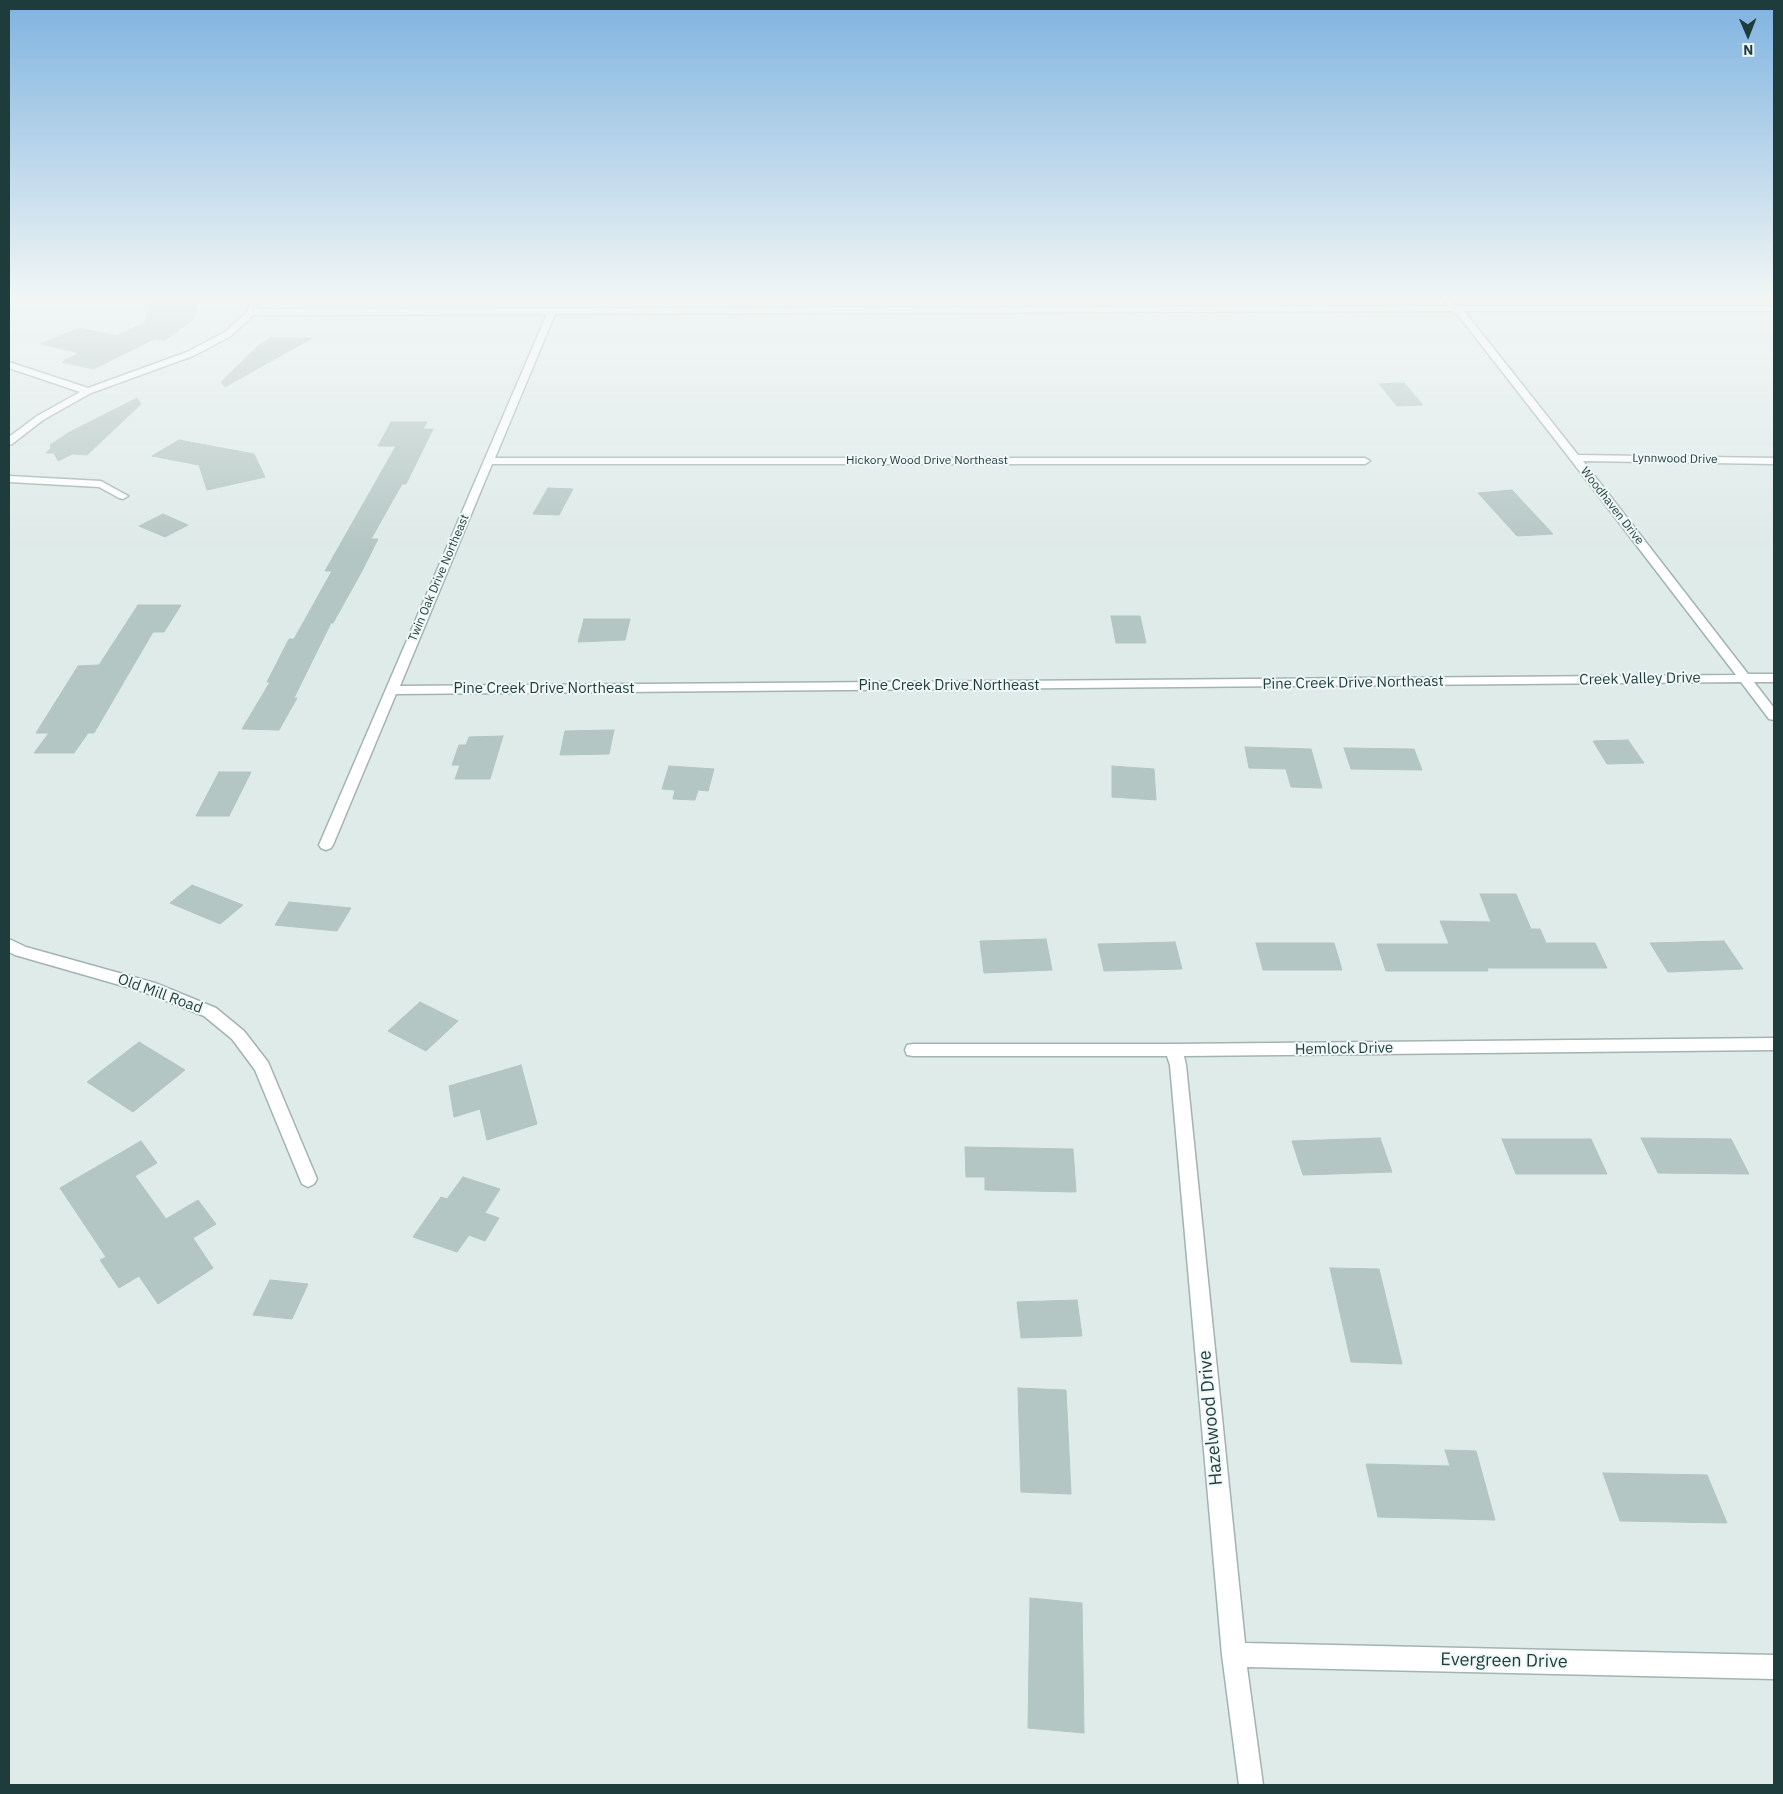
<!DOCTYPE html>
<html>
<head>
<meta charset="utf-8">
<style>
	body { margin:0 }
	#map { position:relative; width:1783px; height:1794px; overflow:hidden; background:#dfebe9; font-family:"IBM Plex Sans",sans-serif }
	canvas { display:block }
	.frame { position:absolute; inset:0; border:10px solid #1f3c3c; pointer-events:none }
	.north { position:absolute; left:1723px; top:10px; width:50px; height:50px; -webkit-text-stroke:4px #eff8f6; paint-order:stroke; rotate:179deg; font-size:14px; font-weight:700; line-height:20px; text-align:center; color:#1f3c3c }
	.north::after { content:''; display:block; margin:auto; width:18px; height:22px; background:#1f3c3c; clip-path:polygon(50% 0,100% 100%,50% 72%,0 100%) }
</style>
</head>
<body>
<div id="map">
<canvas width="1783" height="1794"></canvas>
<div class="frame"></div>
<div class="north">N</div>
</div>
<script>
const ctx = document.querySelector('canvas').getContext('2d');
ctx.lineJoin = 'round';
function paint(path, color) {
  ctx.fillStyle = color;
  ctx.fill(path, 'evenodd');
}
function toPath(rows) {
  const path = new Path2D();
  for (const r of rows) {
    path.moveTo(r[0], r[1]);
    for (let i = 2; i < r.length; i += 2) path.lineTo(r[i], r[i + 1]);
  }
  return path;
}
function stroke(path, color, width, dash) {
  ctx.strokeStyle = color;
  ctx.lineWidth = width;
  ctx.lineCap = dash ? 'butt' : 'round';
  ctx.setLineDash(dash || []);
  ctx.stroke(path);
}
function write(font, color, halo, rows, align = 'center') {
  ctx.font = font + ' "IBM Plex Sans",sans-serif';
  ctx.lineWidth = 4;
  ctx.setLineDash([]);
  ctx.textBaseline = 'middle';
  ctx.strokeStyle = halo;
  ctx.fillStyle = color;
  for (const [text, x, y, turn = 0] of rows) {
    ctx.save();
    ctx.translate(x, y);
    ctx.rotate((+turn || 0) * Math.PI / 180);
    ctx.textAlign = isNaN(turn) ? turn : align;
    if (halo) ctx.strokeText(text, 0, 0);
    ctx.fillText(text, 0, 0);
    ctx.restore();
  }
}
const building = toPath([
	[198,298,194,319,165,340,154,339,94,369,62,362,79,353,41,344,79,328,117,336,145,322,150,303,161,302,161,299,198,298],
	[271,338,312,338,225,387,221,382,260,344,271,338],
	[1404,383,1423,405,1397,406,1379,384,1404,383],
	[137,398,141,404,87,455,72,454,58,461,54,453,46,453,51,448,50,445,68,433,137,398],
	[391,422,427,422,423,429,433,429,406,484,402,484,371,539,378,539,362,571,333,623,331,623,294,698,297,698,279,730,242,729,270,682,267,682,289,639,294,639,332,571,325,571,396,446,378,446,391,422],
	[179,440,254,454,265,477,207,490,199,465,152,456,179,440],
	[548,488,573,489,559,515,533,514,548,488],
	[1512,490,1553,534,1517,536,1478,493,1512,490],
	[163,514,188,525,165,537,139,526,163,514],
	[138,605,181,605,164,632,153,632,94,733,88,733,74,753,34,753,49,733,36,733,78,666,99,665,138,605],
	[1111,616,1140,616,1146,643,1116,643,1111,616],
	[584,619,630,619,625,640,578,642,584,619],
	[614,730,609,754,560,755,565,731,614,730],
	[503,736,490,779,455,779,460,765,452,765,459,745,466,745,469,737,503,736],
	[1628,740,1644,763,1607,764,1593,741,1628,740],
	[1245,747,1311,749,1322,788,1291,787,1286,769,1249,768,1245,747],
	[1344,748,1414,749,1422,770,1351,769,1344,748],
	[669,766,714,769,708,791,698,790,695,800,673,799,675,790,662,789,669,766],
	[1112,766,1154,769,1156,800,1112,797,1112,766],
	[219,772,251,772,229,816,196,816,219,772],
	[192,885,243,905,220,924,170,903,192,885],
	[1480,894,1516,894,1531,929,1540,929,1546,943,1595,943,1607,968,1487,968,1488,971,1386,971,1377,944,1449,944,1440,921,1491,922,1480,894],
	[289,902,351,908,337,931,275,925,289,902],
	[1046,939,1052,970,984,973,980,941,1046,939],
	[1724,941,1743,969,1668,972,1650,943,1724,941],
	[1175,942,1182,969,1104,971,1098,944,1175,942],
	[1256,943,1334,943,1342,970,1263,970,1256,943],
	[420,1002,458,1021,426,1051,388,1031,420,1002],
	[139,1042,185,1070,133,1112,87,1082,139,1042],
	[521,1065,537,1124,487,1140,480,1109,454,1117,449,1086,521,1065],
	[1380,1138,1392,1172,1303,1175,1292,1141,1380,1138],
	[1641,1138,1731,1139,1749,1174,1658,1173,1641,1138],
	[1502,1139,1591,1139,1607,1174,1516,1174,1502,1139],
	[141,1141,157,1163,135,1176,166,1219,198,1200,216,1224,193,1238,213,1268,158,1304,139,1276,119,1288,100,1260,106,1257,60,1188,141,1141],
	[965,1147,1073,1149,1076,1192,985,1190,985,1177,966,1177,965,1147],
	[463,1177,500,1189,485,1213,499,1218,485,1241,469,1235,457,1252,413,1237,441,1197,447,1199,463,1177],
	[1330,1268,1379,1269,1402,1364,1351,1362,1330,1268],
	[270,1280,308,1284,292,1319,253,1315,270,1280],
	[1077,1300,1082,1336,1021,1338,1017,1302,1077,1300],
	[1018,1388,1066,1390,1071,1494,1021,1492,1018,1388],
	[1445,1450,1476,1451,1495,1520,1378,1517,1366,1464,1450,1466,1445,1450],
	[1603,1473,1707,1475,1727,1523,1620,1521,1603,1473],
	[1030,1598,1082,1603,1084,1733,1028,1728,1030,1598]
]);
paint(building, '#b4c6c3');
stroke(building, '#b1c5c2', 1);
const minor = toPath([
	[250,298,258,298,257,309,1449,306,1442,298,1450,298,1457,306,1774,306,1774,311,1464,311,1578,455,1774,458,1774,464,1583,461,1748,674,1774,674,1774,682,1754,682,1774,708,1774,720,1769,719,1741,682,396,694,333,845,331,848,326,850,321,848,319,845,547,314,254,315,231,336,193,356,91,393,43,420,12,444,9,445,9,437,37,416,80,392,9,368,9,362,88,388,187,352,225,332,248,311,250,298],
	[1453,311,1458,315,1571,460,1736,675,400,686,492,464,1365,464,1370,461,1365,458,495,458,555,314,1453,311],
	[9,476,101,481,128,496,123,499,119,498,99,487,9,482,9,476],
	[9,939,26,947,155,983,216,1008,244,1031,268,1062,317,1179,314,1184,308,1187,302,1184,255,1070,232,1039,204,1016,144,992,15,955,9,952,9,939],
	[1774,1038,1774,1050,1184,1056,1186,1065,1245,1643,1774,1655,1774,1679,1247,1667,1263,1785,1239,1785,1222,1655,1170,1065,1167,1056,913,1056,907,1055,905,1050,907,1045,913,1044,1173,1044,1774,1038]
]);
stroke(minor, '#a2b3b2', 3);
paint(minor, '#fff');
const sky = ctx.createLinearGradient(0, 0, 0, 549);
sky.addColorStop(0, '#7fb3e0');
sky.addColorStop(0.54, '#f1f6f5');
sky.addColorStop(1, '#f1f6f500');
ctx.fillStyle = sky;
ctx.fillRect(0, 0, 1783, 549);
write('12px', '#1f3c3c', '#eff8f6', [
	["Lynnwood Drive",1675,459,1],
	["Hickory Wood Drive Northeast",927,461],
	["Woodhaven Drive",1612,506,52],
	["Twin Oak Drive Northeast",439,578,-67]
]);
write('15px', '#1f3c3c', '#eff8f6', [
	["Creek Valley Drive",1640,679,-1],
	["Pine Creek Drive Northeast",1353,683,-1],
	["Pine Creek Drive Northeast",949,686],
	["Pine Creek Drive Northeast",544,689],
	["Old Mill Road",160,994,20],
	["Hemlock Drive",1344,1049,-1]
]);
write('18px', '#1f3c3c', '#eff8f6', [
	["Hazelwood Drive",1211,1418,-95],
	["Evergreen Drive",1504,1661,1]
]);
</script>
</body>
</html>
